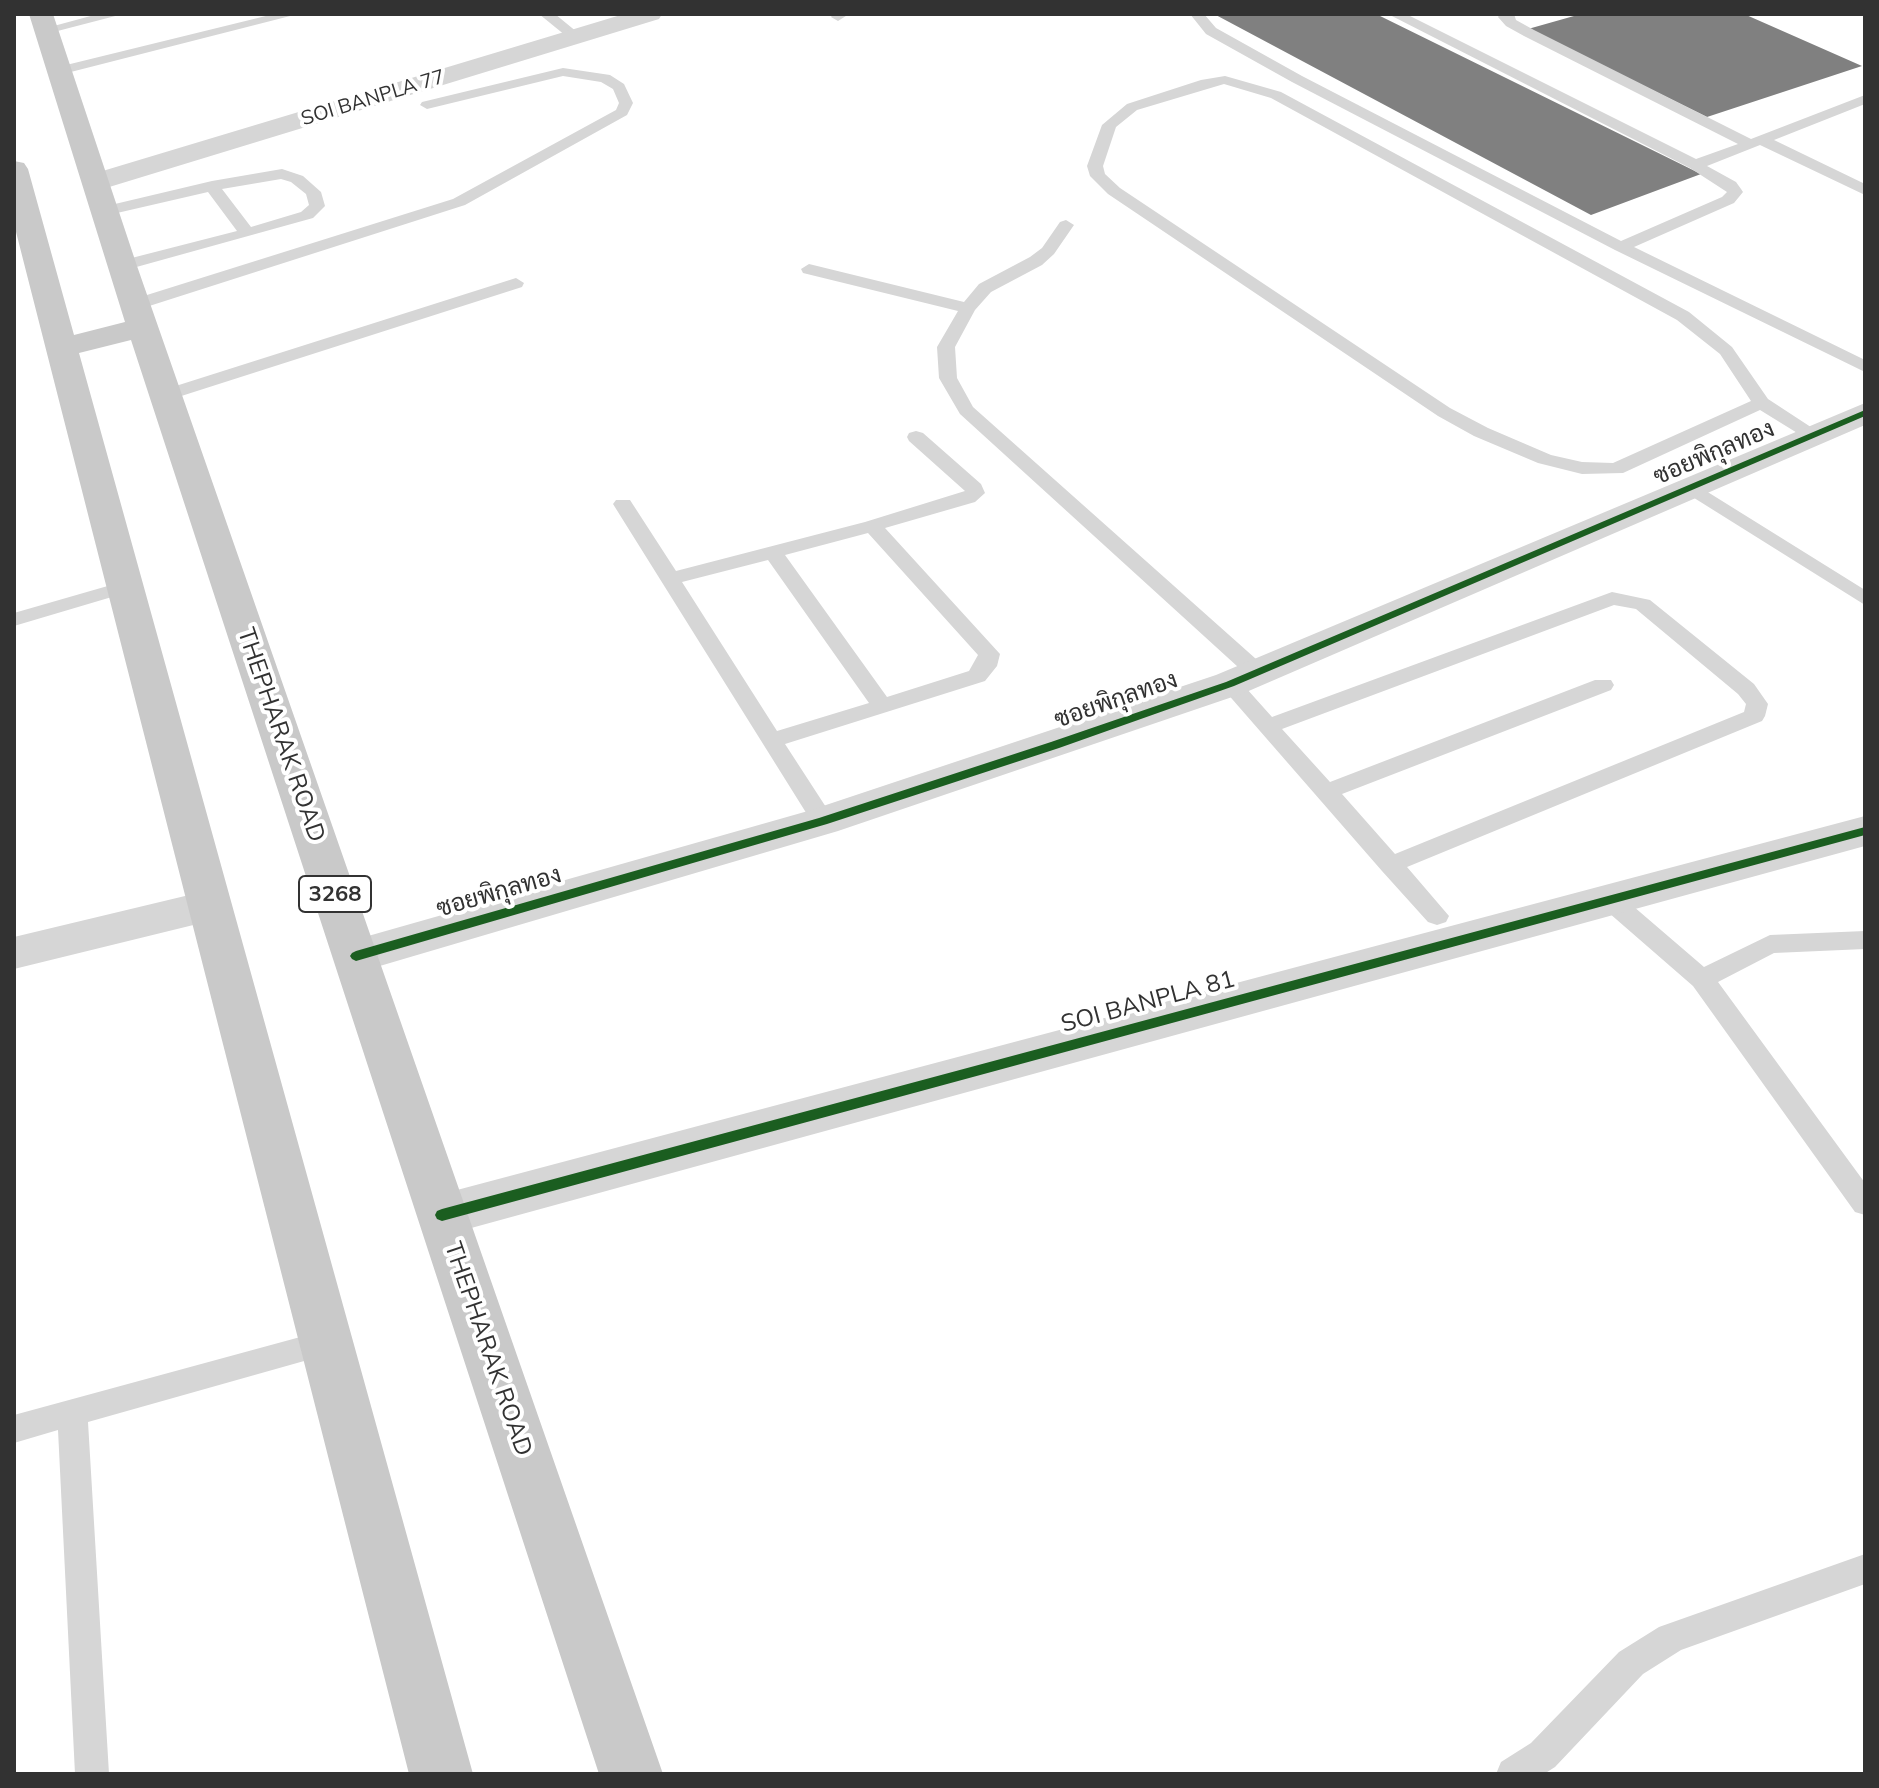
<!DOCTYPE html>
<html>
<head>
<meta charset="utf-8">
<style>
	body { margin:0 }
	#map { position:relative; width:1879px; height:1788px; overflow:hidden; background:#fff; font-family:Mulish,sans-serif }
	canvas { display:block }
	.frame { position:absolute; inset:0; border:16px solid #323232; pointer-events:none }
</style>
</head>
<body>
<div id="map">
<canvas width="1879" height="1788"></canvas>
<div class="frame"></div>
</div>
<script>
const ctx = document.querySelector('canvas').getContext('2d');
ctx.lineJoin = 'round';
function paint(path, color) {
  ctx.fillStyle = color;
  ctx.fill(path, 'evenodd');
}
function toPath(rows) {
  const path = new Path2D();
  for (const r of rows) {
    path.moveTo(r[0], r[1]);
    for (let i = 2; i < r.length; i += 2) path.lineTo(r[i], r[i + 1]);
  }
  return path;
}
function write(font, color, halo, rows, align = 'center') {
  ctx.font = font + ' Mulish,Sarabun,sans-serif';
  ctx.lineWidth = 8;
  ctx.setLineDash([]);
  ctx.textBaseline = 'middle';
  ctx.strokeStyle = halo;
  ctx.fillStyle = color;
  for (const [text, x, y, turn = 0] of rows) {
    ctx.save();
    ctx.translate(x, y);
    ctx.rotate((+turn || 0) * Math.PI / 180);
    ctx.textAlign = isNaN(turn) ? turn : align;
    if (halo) ctx.strokeText(text, 0, 0);
    ctx.fillText(text, 0, 0);
    ctx.restore();
  }
}
function stroke(path, color, width, dash) {
  ctx.strokeStyle = color;
  ctx.lineWidth = width;
  ctx.lineCap = dash ? 'butt' : 'round';
  ctx.setLineDash(dash || []);
  ctx.stroke(path);
}
paint(toPath([
	[1214,14,1376,14,1701,174,1591,215],
	[1581,14,1744,14,1862,66,1707,117,1528,29]
]), '#808080');
paint(toPath([
	[98,14,123,14,46,34,39,30,98,14],
	[274,14,298,14,59,75,52,71,54,68,274,14],
	[539,14,555,14,583,37,571,40,539,14],
	[833,14,849,14,838,21,831,17,833,14],
	[1190,14,1204,14,1216,28,1302,76,1621,241,1722,197,1727,192,1690,168,1388,14,1406,14,1696,159,1738,144,1524,36,1506,26,1498,17,1500,14,1514,14,1516,20,1534,30,1751,139,1865,95,1865,104,1774,140,1865,184,1865,195,1760,145,1707,166,1736,182,1741,189,1743,192,1734,203,1634,247,1865,360,1865,372,1615,250,1292,82,1206,34,1190,14],
	[563,68,610,75,624,84,633,103,627,115,465,205,143,308,137,309,128,304,131,300,453,199,616,110,619,103,613,89,601,82,563,76,427,109,420,105,422,102,563,68],
	[1225,76,1281,92,1689,312,1732,347,1768,399,1823,435,1814,441,1807,439,1760,410,1623,473,1582,474,1538,463,1474,436,1438,416,1108,194,1090,176,1087,166,1102,125,1127,104,1201,80,1225,76],
	[1224,84,1271,98,1677,320,1720,354,1751,401,1613,463,1582,462,1551,455,1488,428,1450,408,1120,188,1105,174,1103,166,1116,127,1137,110,1224,84],
	[282,169,303,176,321,192,325,206,313,218,122,271,114,266,116,262,237,231,208,192,104,216,98,214,98,208,212,181,282,169],
	[281,179,291,182,306,194,309,205,301,212,251,227,222,189,281,179],
	[1066,220,1074,225,1054,254,1042,265,991,292,975,310,955,347,957,378,973,407,1265,667,1268,672,1265,677,1249,677,960,414,939,378,937,347,958,311,803,273,801,269,809,264,964,302,979,284,1030,257,1042,248,1060,222,1066,220],
	[516,278,524,283,522,287,172,399,160,399,157,395,160,391,516,278],
	[916,431,923,433,981,484,985,493,975,502,885,528,1000,654,997,666,985,681,785,744,835,821,831,827,823,829,815,827,613,504,616,500,630,500,676,571,865,522,965,491,909,441,907,437,909,433,916,431],
	[868,533,978,655,969,671,887,697,785,555,868,533],
	[768,560,869,703,777,731,682,582,768,560],
	[1690,481,1865,590,1865,605,1683,491,1680,487,1690,481],
	[125,581,135,587,132,591,14,626,14,613,125,581],
	[1612,592,1650,600,1754,684,1768,704,1765,716,1762,721,1407,867,1449,916,1446,922,1437,925,1428,922,1382,871,1219,684,1222,679,1238,679,1272,717,1612,592],
	[1614,605,1636,609,1738,694,1746,704,1744,712,1395,854,1342,794,1611,690,1614,685,1611,680,1595,680,1330,782,1282,729,1614,605],
	[1610,891,1619,894,1704,967,1770,935,1865,931,1865,949,1774,953,1718,982,1865,1183,1865,1215,1855,1212,1693,986,1601,906,1598,900,1601,894,1610,891],
	[326,1330,336,1334,341,1343,336,1352,88,1422,109,1774,75,1774,58,1430,14,1443,14,1415,326,1330],
	[1865,1554,1865,1584,1681,1650,1643,1674,1555,1767,1544,1774,1496,1774,1501,1762,1531,1743,1619,1652,1659,1627,1865,1554]
]), '#d6d6d6');
paint(toPath([
	[624,14,662,14,659,19,106,188,96,191,86,188,82,182,86,176,624,14],
	[1865,403,1865,425,1244,693,838,831,356,973,340,968,333,956,340,944,808,811,1216,675,1865,403],
	[1865,816,1865,846,442,1236,424,1230,417,1215,424,1200,442,1194,1865,816],
	[210,890,226,895,232,906,226,917,14,969,14,937,210,890]
]), '#d6d6d6');
paint(toPath([
	[29,14,53,14,137,266,663,1774,599,1774,131,340,79,353,473,1774,409,1774,14,224,14,161,24,163,28,169,74,335,125,322,29,14]
]), '#c9c9c9');
paint(toPath([
	[1865,410,1865,416,1234,686,1059,748,827,824,356,961,352,959,350,956,352,953,356,951,819,818,1051,742,1226,682,1865,410],
	[1865,827,1865,835,442,1221,437,1219,435,1215,437,1211,442,1209,1865,827]
]), '#1b5e20');
write('20px', '#323232', '#fff', [
	["SOI BANPLA 77",373,98,-17]
]);
for (const [x, y, w] of [
	[335,894,72]
]) {
  const box = new Path2D();
  box.roundRect(x - w / 2, y - 18, w, 36, 6);
  ctx.fillStyle = '#fff';
  ctx.fill(box);
  stroke(box, '#323232', 2);
}
write('bold 22px', '#323232', null, [
	["3268",335,894]
]);
write('24px', '#323232', '#fff', [
	["ซอยพิกุลทอง",1714,453,-23],
	["ซอยพิกุลทอง",1116,700,-19],
	["THEPHARAK ROAD",281,735,71],
	["ซอยพิกุลทอง",499,892,-16],
	["SOI BANPLA 81",1148,1002,-15],
	["THEPHARAK ROAD",488,1349,71]
]);
</script>
</body>
</html>
